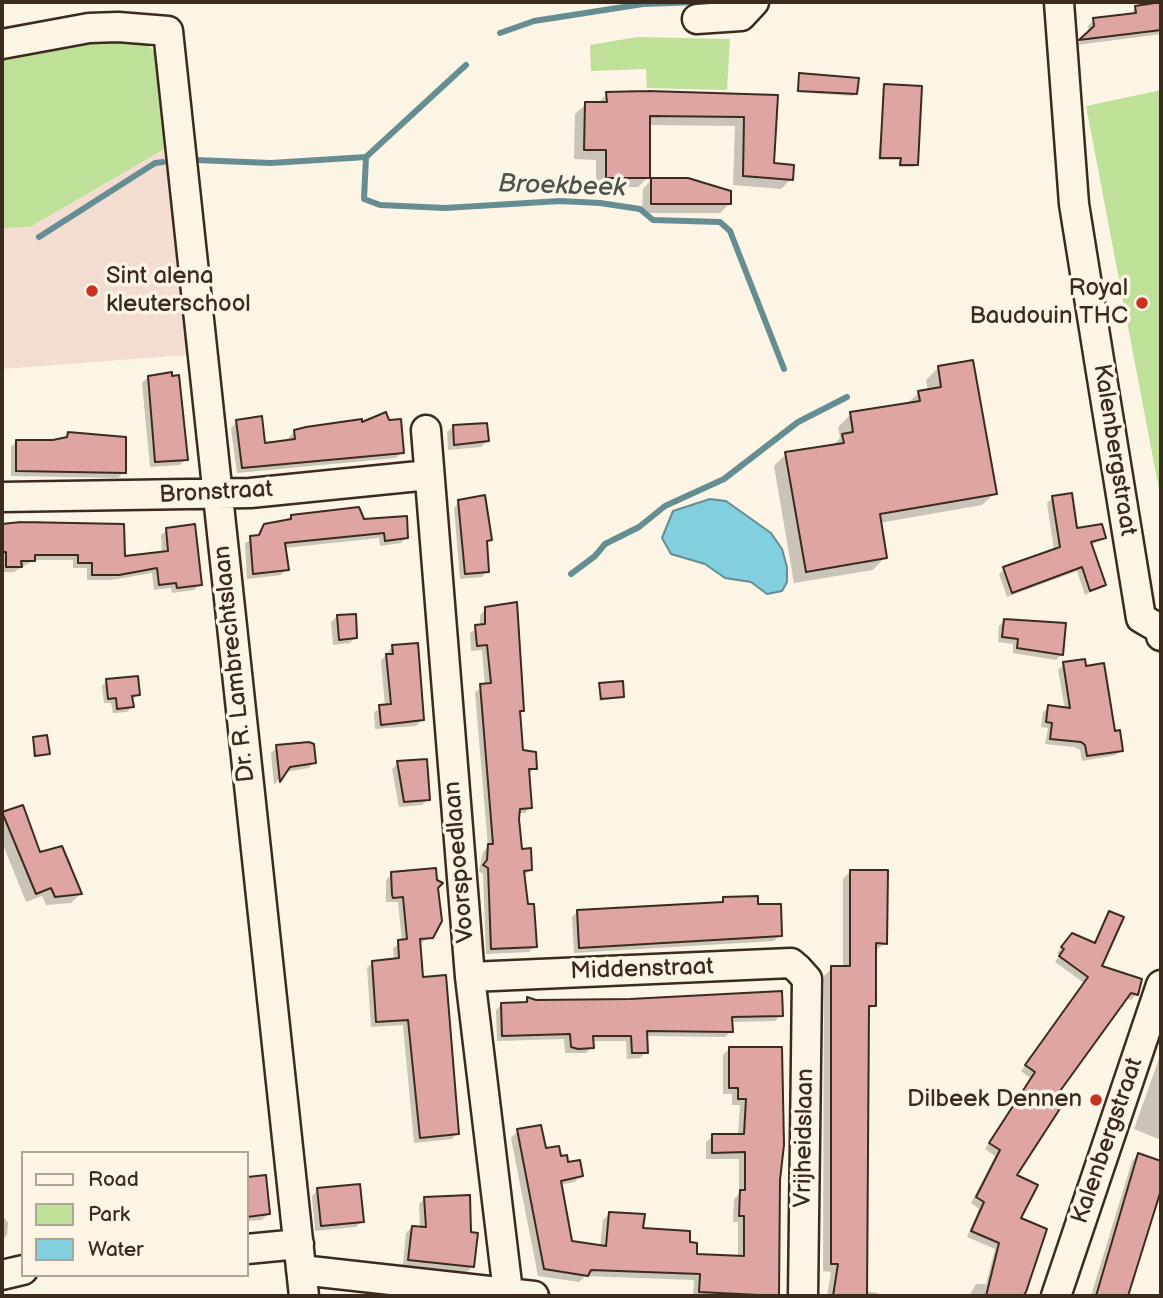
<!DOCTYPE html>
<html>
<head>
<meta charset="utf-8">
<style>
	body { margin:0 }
	#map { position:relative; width:1163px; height:1298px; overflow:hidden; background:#fcf5e5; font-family:"Balsamiq Sans",sans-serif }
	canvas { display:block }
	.frame { position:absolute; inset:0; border:4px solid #3b2a1e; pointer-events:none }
	.legend { position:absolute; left:21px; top:1151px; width:228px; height:126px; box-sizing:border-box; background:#fcf5e5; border:2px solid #afa495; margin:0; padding:9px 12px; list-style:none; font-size:21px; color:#3b2a1e }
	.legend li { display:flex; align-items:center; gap:14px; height:35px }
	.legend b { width:35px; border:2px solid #afa495 }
</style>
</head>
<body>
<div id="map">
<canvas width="1163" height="1298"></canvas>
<div class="frame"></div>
<ul class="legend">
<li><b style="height:9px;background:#fcf5e5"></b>Road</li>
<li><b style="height:19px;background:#bfe099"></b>Park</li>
<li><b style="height:19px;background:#81cfdf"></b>Water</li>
</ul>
</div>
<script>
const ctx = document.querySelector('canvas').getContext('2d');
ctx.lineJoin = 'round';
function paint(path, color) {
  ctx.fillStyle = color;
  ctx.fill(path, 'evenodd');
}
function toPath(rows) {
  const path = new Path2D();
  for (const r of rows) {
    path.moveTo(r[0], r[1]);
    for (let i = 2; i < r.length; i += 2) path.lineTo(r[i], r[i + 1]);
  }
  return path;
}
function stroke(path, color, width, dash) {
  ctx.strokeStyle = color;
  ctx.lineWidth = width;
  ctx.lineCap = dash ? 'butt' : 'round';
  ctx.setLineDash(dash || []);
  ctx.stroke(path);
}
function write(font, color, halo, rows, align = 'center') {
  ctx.font = font + ' "Balsamiq Sans",sans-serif';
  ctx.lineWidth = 7;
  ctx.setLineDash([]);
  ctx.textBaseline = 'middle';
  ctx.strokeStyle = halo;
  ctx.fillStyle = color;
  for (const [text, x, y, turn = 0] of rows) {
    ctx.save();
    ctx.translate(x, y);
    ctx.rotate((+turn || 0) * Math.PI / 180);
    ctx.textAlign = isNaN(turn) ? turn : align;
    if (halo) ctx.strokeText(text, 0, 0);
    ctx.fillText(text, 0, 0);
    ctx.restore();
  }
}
paint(toPath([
	[168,147,188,355,2,369,2,228,30,227]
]), '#f3ddd1');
paint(toPath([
	[637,37,730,39,727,90,647,88,646,69,591,71,590,45],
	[66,40,143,41,154,51,168,147,30,227,2,228,2,53],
	[1161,90,1161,500,1086,106]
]), '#bfe099');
const water = toPath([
	[710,499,726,501,771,533,782,549,787,567,787,582,782,591,767,594,751,582,725,578,705,564,671,554,662,538,673,511,710,499]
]);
paint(water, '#81cfdf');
stroke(water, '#658d92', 2);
paint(toPath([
	[1161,4,1161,34,1077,45,1089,33,1088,26,1094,20,1130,15,1136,7],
	[800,75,856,93,853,96,796,92],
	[885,86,917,164,914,167,899,167,899,160,878,160],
	[607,94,776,97,772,165,791,179,781,189,733,185,735,126,649,125,648,177,638,187,596,187,596,160,574,159,575,114,586,104,597,104],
	[652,179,729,204,720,213,642,213,643,189],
	[938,368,995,493,982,505,879,523,885,557,873,570,794,583,774,466,786,454,832,446,840,438,838,427,851,414,906,405,919,392,928,391,926,380],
	[148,377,186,459,180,465,150,467,142,383],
	[237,422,264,445,289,442,289,437,294,432,402,452,396,458,237,473,231,428],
	[453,427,487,441,481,447,448,450,447,432],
	[69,434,124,472,118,478,11,476,11,447,17,441,62,440],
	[1053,498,1076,530,1104,538,1091,545,1104,585,1085,595,1077,571,1007,597,999,574,1004,569,1054,550,1047,503],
	[459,502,490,540,485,545,487,571,482,577,460,579,454,508],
	[291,517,362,521,407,537,401,543,380,546,379,538,284,548,287,569,281,575,247,579,245,543,257,537,261,530],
	[123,525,123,558,162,553,161,535,167,530,200,584,194,590,172,593,171,588,154,590,152,573,111,580,87,580,87,568,73,568,73,560,34,560,14,572,2,572,2,526],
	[486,609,522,710,518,714,521,751,536,768,528,774,530,807,525,813,518,813,521,850,531,870,523,876,535,946,529,952,486,954,483,874,479,871,483,852,488,847,475,692,485,686,482,650,471,651,470,633,480,626,480,615],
	[337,616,356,637,350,643,333,645,331,622],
	[1004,621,1062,654,1056,660,1013,653,1013,644,998,642,999,626],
	[392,647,422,720,416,726,375,729,374,712,385,706,381,661],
	[1064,664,1114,733,1121,750,1116,755,1082,761,1080,750,1074,747,1045,744,1048,728,1041,727,1043,712,1049,707,1065,709,1058,670],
	[107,681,138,695,131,700,132,706,127,712,113,713,111,703,104,703,102,686],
	[600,685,623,697,599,701],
	[33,739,48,753,45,755,33,757],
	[277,747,314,762,309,768,285,772,274,785,271,753],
	[398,763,428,799,422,805,399,807,392,769],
	[3,814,80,894,71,903,46,905,42,896,26,902,2,842],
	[851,871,886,943,874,951,874,1005,867,1012,866,1291,878,1293,879,1296,827,1296,831,1272,823,1271,824,976,832,968,843,968,843,879],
	[392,874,436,888,431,937,419,944,421,979,457,1133,452,1139,414,1143,403,1025,371,1027,367,968,373,962,394,960,393,948,402,942,398,902,386,902,386,880],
	[724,899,756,906,780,935,774,941,574,953,572,917,578,911,719,904],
	[1110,913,1100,967,1137,994,1131,1000,1126,998,1052,1099,1015,1175,1025,1291,1022,1296,969,1296,976,1284,986,1284,995,1249,967,1237,979,1209,971,1203,995,1156,985,1149,1030,1078,1021,1071,1084,983,1055,962,1060,955,1057,953,1067,941,1093,944],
	[527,999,536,1002,781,1015,775,1021,731,1022,731,1031,725,1037,645,1036,646,1052,640,1058,627,1059,626,1041,591,1041,592,1047,586,1053,565,1053,564,1039,497,1041,496,1010,502,1004,523,1004],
	[729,1049,778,1180,778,1296,693,1296,694,1280,585,1276,579,1282,538,1276,511,1138,518,1131,581,1175,575,1182,560,1185,571,1243,600,1247,603,1220,610,1213,641,1230,688,1244,695,1255,738,1259,738,1222,733,1222,734,1199,739,1194,739,1159,706,1159,706,1142,713,1136,738,1135,740,1105,732,1105,732,1094,723,1094,723,1055],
	[1161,1053,1161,1140,1134,1129],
	[1138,1155,1161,1163,1161,1192,1127,1296,1091,1296,1132,1161],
	[264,1177,268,1214,262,1220,247,1221,247,1178],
	[318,1190,362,1221,356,1227,315,1231,312,1196],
	[425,1198,473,1266,467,1272,403,1265,406,1233,412,1227,420,1228,419,1204],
	[2,1215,8,1223,7,1235,2,1240]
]), '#0003');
stroke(toPath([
	[500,33,534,21,643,4,698,2],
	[366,157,364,199,380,205,445,208,560,201,600,203,640,209,653,220,720,222,730,231,784,369],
	[195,160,271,163,366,157,466,65],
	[39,237,155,163,163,162],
	[571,574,595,556,605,544,639,527,665,506,724,479,798,422,847,397]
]), '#658d92', 6);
const building = toPath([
	[1161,2,1161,30,1079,40,1094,26,1093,18,1136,13,1135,6,1161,2],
	[799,73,859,78,857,94,798,91,799,73],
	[884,84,922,86,918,165,900,165,901,158,880,158,884,84],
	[648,91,778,95,774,163,794,165,793,180,743,176,744,117,650,116,650,178,606,178,606,150,584,150,585,102,607,102,606,92,648,91],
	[651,178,688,178,731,191,731,204,651,204,651,178],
	[973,360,997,494,880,514,887,558,806,572,785,452,844,443,842,434,853,432,850,412,920,401,918,391,941,387,938,366,973,360],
	[172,372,172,376,179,375,188,460,155,462,148,376,172,372],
	[386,412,389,420,401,419,404,453,242,468,236,420,262,416,265,443,295,439,294,430,306,427,362,419,362,422,386,412],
	[487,423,489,441,454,445,453,425,487,423],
	[68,432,126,437,126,473,16,471,16,440,53,440,67,437,68,432],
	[1072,493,1077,528,1102,524,1106,538,1091,542,1106,585,1090,591,1082,567,1012,593,1003,567,1060,547,1052,496,1072,493],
	[485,495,492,540,487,541,489,572,465,574,458,500,485,495],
	[359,507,364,519,407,516,408,538,385,541,384,533,285,543,289,570,253,574,250,536,259,535,264,524,291,519,291,515,359,507],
	[21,522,124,524,125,556,168,551,166,528,195,524,202,585,177,588,176,583,159,585,157,568,119,575,92,575,92,563,78,563,78,555,35,555,35,561,21,561,22,567,6,567,6,552,2,552,2,524,21,522],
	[517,602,524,711,520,711,523,750,536,752,537,769,529,769,532,808,520,809,519,819,522,849,531,848,532,870,524,871,528,904,534,904,537,947,491,949,488,868,483,865,487,860,488,844,493,844,480,684,491,683,487,645,477,646,475,625,485,624,485,607,517,602],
	[356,614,357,638,339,640,337,615,356,614],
	[1004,619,1066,623,1063,655,1017,648,1018,639,1002,637,1004,619],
	[418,643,424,720,381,725,379,705,391,704,386,654,393,654,392,645,418,643],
	[1085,659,1086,666,1104,663,1115,731,1120,730,1123,751,1087,756,1085,745,1081,742,1050,739,1052,723,1046,722,1048,705,1070,708,1063,662,1085,659],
	[138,676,140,695,132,696,134,707,117,709,116,698,108,699,106,679,138,676],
	[623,681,624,697,601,699,599,683,623,681],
	[47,735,50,754,35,756,33,737,47,735],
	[309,742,314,744,316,763,290,767,280,782,276,745,309,742],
	[427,759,430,800,404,802,397,761,427,759],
	[23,805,40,852,62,846,82,894,55,897,51,888,36,894,2,812,23,805],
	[436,868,437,880,443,883,438,888,442,921,433,938,420,939,423,977,446,975,459,1134,420,1138,408,1020,376,1022,372,961,399,958,398,940,407,939,403,897,393,898,392,895,391,872,436,868],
	[850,870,888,870,887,944,876,943,876,1006,869,1006,867,1296,833,1296,838,1264,831,1264,831,966,850,966,850,870],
	[758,896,758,904,781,904,782,936,579,948,577,910,723,902,723,897,758,896],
	[1109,911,1124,917,1102,966,1142,979,1138,995,1131,993,1055,1098,1063,1104,1017,1175,1038,1185,1021,1218,1047,1229,1026,1292,1023,1296,986,1296,999,1243,971,1231,984,1202,976,1197,1000,1150,989,1143,1035,1072,1025,1065,1088,977,1059,956,1064,949,1061,947,1072,933,1095,943,1109,911],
	[782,991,783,1016,732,1017,733,1032,647,1031,648,1053,632,1053,631,1036,593,1036,594,1048,578,1049,571,1047,570,1034,502,1036,501,1003,527,1002,527,997,536,1000,630,999,782,991],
	[729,1047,782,1047,784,1145,780,1180,779,1296,699,1292,700,1274,591,1270,588,1276,544,1269,517,1129,541,1125,546,1148,559,1146,561,1156,567,1155,568,1162,580,1160,583,1176,561,1181,572,1241,606,1246,609,1212,645,1214,643,1228,690,1231,690,1242,697,1243,697,1254,744,1256,744,1216,739,1216,740,1190,745,1190,745,1152,712,1153,712,1134,744,1134,746,1099,738,1099,738,1088,729,1088,729,1047],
	[1138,1153,1161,1161,1161,1190,1128,1296,1096,1296,1138,1153],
	[266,1175,270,1214,247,1217,247,1177,266,1175],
	[360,1184,364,1222,321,1226,317,1188,360,1184],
	[470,1195,471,1232,478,1233,474,1267,408,1260,412,1226,426,1227,424,1197,470,1195]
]);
paint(building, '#dfa5a2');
stroke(building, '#3b2a1e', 2);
const minor = toPath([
	[1059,2,1074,204,1101,372,1141,618,1160,629,1161,636],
	[697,19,741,16,754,2],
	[2,44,89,28,118,27,168,31,304,1296],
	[426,430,470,977,508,1292],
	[2,497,250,493,429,475],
	[470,977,791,963,798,969,807,979,803,1296],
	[247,1249,299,1244],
	[301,1270,534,1296],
	[2,1275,23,1270],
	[1056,1296,1161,985]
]);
stroke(minor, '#3b2a1e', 33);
stroke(minor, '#fcf5e5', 28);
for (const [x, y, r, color] of [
	[92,291,7,"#c8321e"],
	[1142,303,7,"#c8321e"],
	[1096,1100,7,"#c8321e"]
]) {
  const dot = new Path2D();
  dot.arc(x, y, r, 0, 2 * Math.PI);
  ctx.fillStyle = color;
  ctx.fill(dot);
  stroke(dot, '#fcf5e5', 2.5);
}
write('24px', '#3b2a1e', '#fcf5e5', [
	["Sint alena",106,277,"left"],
	["kleuterschool",106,305,"left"],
	["Royal",1128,289],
	["Baudouin THC",1128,317],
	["Dilbeek Dennen",1082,1100]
], 'right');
write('24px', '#3b2a1e', '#fcf5e5', [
	["Kalenbergstraat",1114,450,81],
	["Bronstraat",216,493,-3],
	["Dr. R. Lambrechtslaan",235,664,-96],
	["Voorspoedlaan",460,862,-95],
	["Middenstraat",642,970,-2],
	["Vrijheidslaan",805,1138,-89],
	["Kalenbergstraat",1108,1141,-71]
]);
write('italic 26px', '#4c534e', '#fcf5e5', [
	["Broekbeek",562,187,2]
]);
</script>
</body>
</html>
